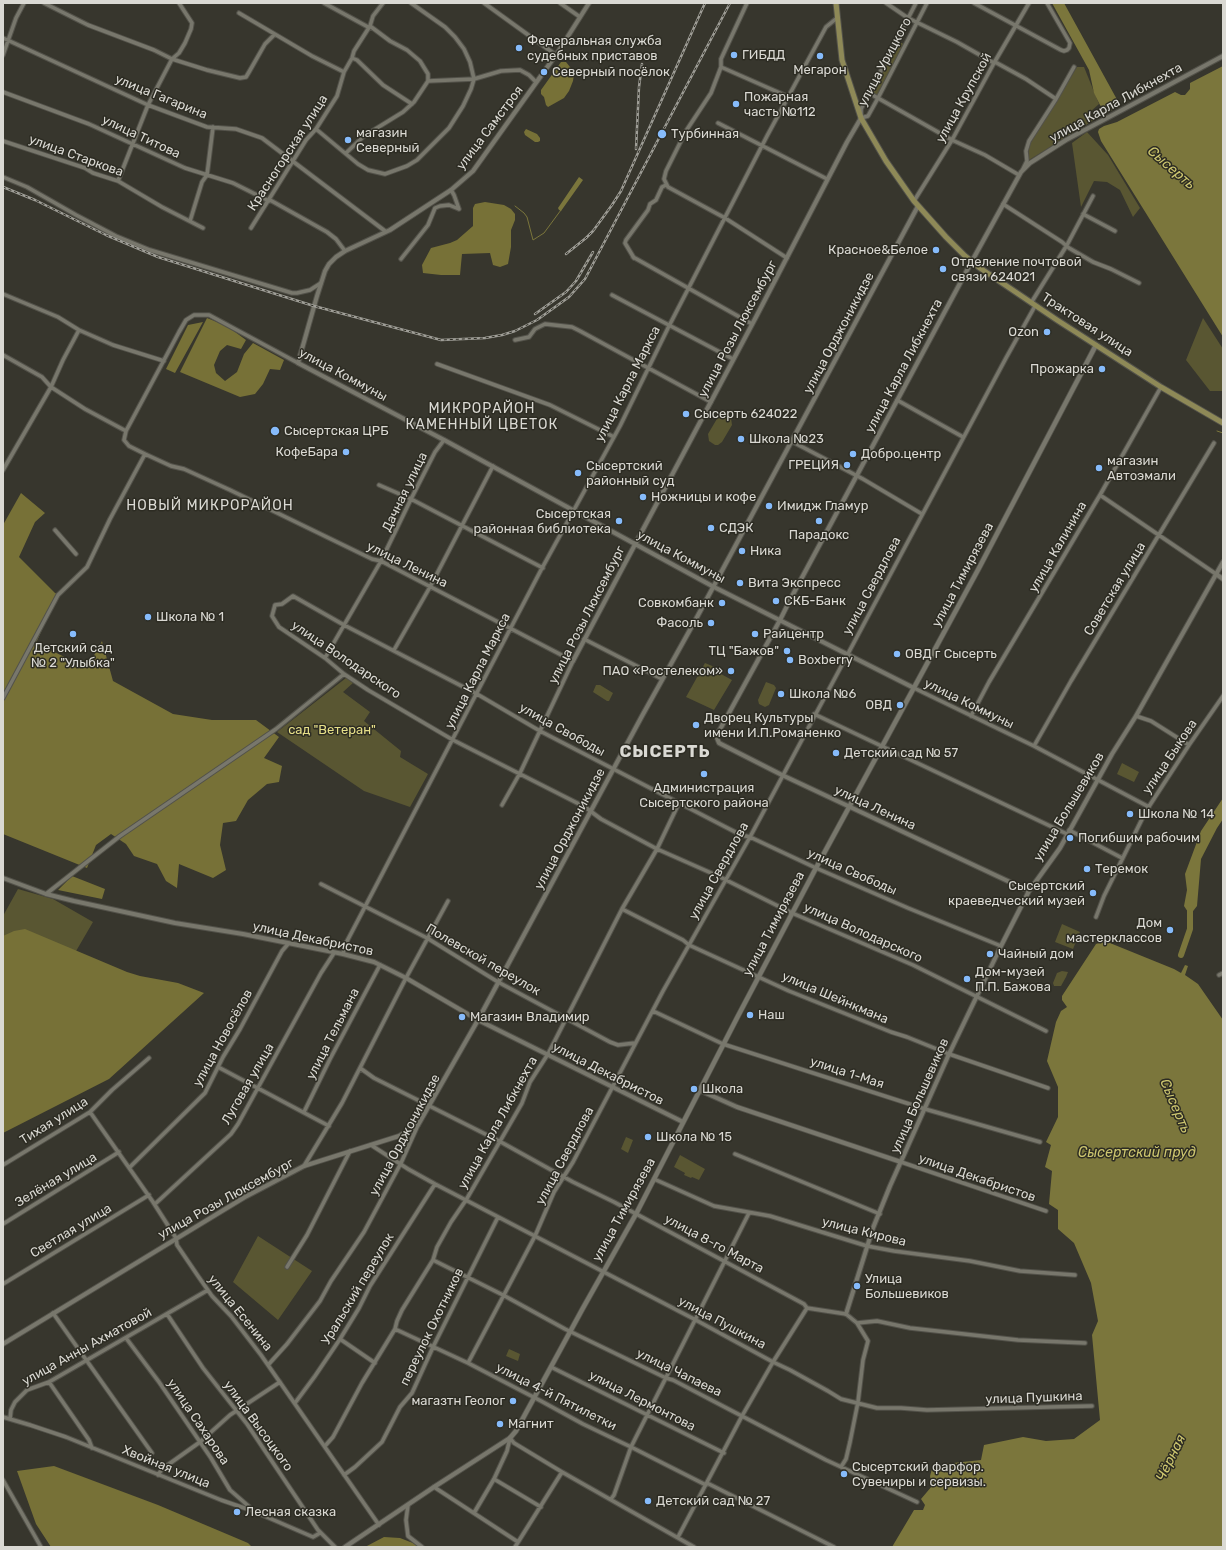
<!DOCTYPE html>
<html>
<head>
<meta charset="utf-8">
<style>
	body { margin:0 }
	#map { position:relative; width:1226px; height:1550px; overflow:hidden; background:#37362d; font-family:Rubik,sans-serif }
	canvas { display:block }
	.frame { position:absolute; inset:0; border:4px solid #dad9d3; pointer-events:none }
</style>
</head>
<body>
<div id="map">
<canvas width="1226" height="1550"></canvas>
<div class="frame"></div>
</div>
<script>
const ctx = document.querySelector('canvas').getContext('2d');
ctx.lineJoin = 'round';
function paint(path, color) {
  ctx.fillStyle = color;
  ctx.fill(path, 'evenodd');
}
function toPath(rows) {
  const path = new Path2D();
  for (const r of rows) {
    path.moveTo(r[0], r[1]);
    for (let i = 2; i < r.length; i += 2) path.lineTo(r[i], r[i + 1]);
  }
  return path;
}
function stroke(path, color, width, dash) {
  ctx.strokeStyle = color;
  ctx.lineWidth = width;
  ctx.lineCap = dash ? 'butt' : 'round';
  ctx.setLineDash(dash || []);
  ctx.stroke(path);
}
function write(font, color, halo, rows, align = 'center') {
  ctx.font = font + ' Rubik,sans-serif';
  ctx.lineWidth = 3;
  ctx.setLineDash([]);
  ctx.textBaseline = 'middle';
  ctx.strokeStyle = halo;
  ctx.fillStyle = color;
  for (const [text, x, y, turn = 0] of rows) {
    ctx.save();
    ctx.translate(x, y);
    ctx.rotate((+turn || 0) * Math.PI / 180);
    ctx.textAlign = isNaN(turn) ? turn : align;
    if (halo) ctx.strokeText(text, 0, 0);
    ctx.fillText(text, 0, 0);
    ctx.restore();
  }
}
paint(toPath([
	[897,41,904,44,877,96,871,92],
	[1077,67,1084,67,1099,104,1090,112,1094,120,1029,160,1028,147],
	[1087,132,1108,155,1140,208,1133,217,1120,190,1107,182,1094,181,1081,207,1072,143],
	[1203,318,1223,349,1223,391,1210,391,1186,360],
	[723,414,731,418,732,425,722,442,718,445,715,445,709,441,708,434,718,417],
	[705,663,717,668,721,674,732,680,714,710,686,697],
	[346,678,353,683,343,692,370,712,364,721,401,751,400,757,428,774,410,807,364,791,277,732],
	[766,682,774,685,776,688,769,705,765,707,759,704,758,700],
	[596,685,600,685,613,693,609,701,607,701,593,692],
	[1122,763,1139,772,1134,782,1117,774],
	[18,889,53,899,93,922,72,958,3,1008,3,916],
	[1062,924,1080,932,1073,949,1055,942],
	[1062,971,1068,972,1066,977,1061,986,1054,986,1053,983,1057,973],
	[626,1137,633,1140,628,1153,621,1149],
	[680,1155,705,1169,699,1180,692,1177,691,1178,684,1175,685,1173,674,1167],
	[258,1236,312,1271,278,1320,233,1282],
	[509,1349,520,1354,518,1361,506,1356]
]), '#595632');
paint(toPath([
	[561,62,566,62,570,67,574,74,573,81,569,91,564,98,548,107,546,105,544,97,541,94,541,90],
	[526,129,537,134,540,138,540,141,538,142,535,142,525,135,524,132],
	[485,202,504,205,511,209,515,214,515,220,511,230,511,247,508,264,500,267,493,265,490,253,462,254,460,275,441,275,423,273,422,265,431,248,450,243,457,240,473,226,473,208,475,204],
	[207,318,227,326,246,340,241,349,227,345,220,351,214,365,216,373,225,381,237,372,244,354,253,343,284,360,280,370,270,369,263,384,255,394,240,397,180,372],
	[203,322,175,373,166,369,188,325],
	[21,493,45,513,35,522,19,557,55,593,58,594,36,643,87,668,102,641,113,681,173,714,212,720,256,720,279,737,264,758,282,766,279,782,267,784,248,800,236,821,223,823,220,845,226,870,213,878,179,864,177,888,166,881,157,864,134,856,126,844,111,834,96,845,87,868,3,834,3,525],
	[72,876,105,889,102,899,58,890],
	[25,929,127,972,140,976,178,983,204,993,109,1079,3,1133,3,936,14,931],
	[54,1466,158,1505,248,1543,252,1547,51,1547,36,1524,17,1471],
	[384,1537,400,1538,418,1545,419,1547,365,1547]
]), '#777137');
paint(toPath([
	[1052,3,1064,3,1120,105,1107,113,1100,105,1094,93,1089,70],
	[1223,66,1223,337,1101,141,1098,132,1099,129,1104,126,1117,122,1175,92,1181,95,1185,95,1190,89,1190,83],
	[579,177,583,180,561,211,559,210,558,208],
	[1223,798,1223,819,1217,828,1201,859,1197,906,1190,915,1184,906,1187,890,1185,874,1201,831],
	[1105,941,1174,969,1181,973,1185,965,1188,966,1185,975,1198,984,1223,1020,1223,1547,892,1547,914,1510,923,1510,925,1505,921,1499,932,1486,930,1476,932,1469,935,1465,981,1460,984,1445,1023,1437,1046,1441,1074,1439,1100,1420,1092,1335,1098,1321,1091,1283,1074,1243,1058,1229,1058,1210,1049,1204,1052,1171,1045,1167,1051,1145,1046,1142,1058,1117,1058,1087,1047,1061,1056,1022,1061,1011,1067,1007,1062,1000,1062,996,1096,944]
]), '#7b763c');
stroke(toPath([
	[515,206,524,213,527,217,533,240,544,233,561,210],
	[1217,431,1223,433]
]), '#7b763c', 1);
stroke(toPath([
	[1181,955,1190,929,1190,908]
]), '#7b763c', 6);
const minor = toPath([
	[44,3,88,25,154,50,172,59,207,70,240,78,246,77,249,72,265,44,274,35],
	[324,3,368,27],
	[484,3,556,55],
	[560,3,580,17],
	[747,3,721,59,721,67,711,93,686,131,666,171,664,179,668,187,725,218,787,258],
	[886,3,908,18,957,42,994,63],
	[916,3,861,109,861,118,868,116,878,98,927,3],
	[974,3,1061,50,1064,51,1067,50,1069,48,1070,43,1047,3],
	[239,13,312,56,344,72],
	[3,38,148,105,207,127,236,129,262,138,385,231],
	[3,55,16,18,24,3],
	[352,58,357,60,383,85,412,104],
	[995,62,1026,79,1056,99],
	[721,67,789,97],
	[428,81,474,79,501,71,520,70,529,75,536,82],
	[3,92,89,124,185,168,233,183,269,201],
	[869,93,952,140,985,155,1019,175],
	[718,123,827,179],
	[316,129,358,164,368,170,385,174,407,166,417,160,449,128,463,106,471,89,474,79,470,62,464,49,455,37,445,27,411,3],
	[3,141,85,168,93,173,118,181,162,207,203,228],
	[346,153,364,136,403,112,414,102,428,81,428,74,420,61,407,50,390,41,370,26],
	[1023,169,1027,161,1026,151,1029,141,1056,99,1074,67],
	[3,177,27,187,76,215,116,236,150,250,292,293,297,293,310,290,321,283],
	[118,181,148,105,172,59,179,53,185,43,191,29,192,23,179,3],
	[451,190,454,195,459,209],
	[270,200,327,232,336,239,345,251],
	[914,201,952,140,994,63,1029,3],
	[1003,204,1062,242,1069,248,1093,262,1111,269,1139,283],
	[1083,214,1115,231],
	[190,221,202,182,207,175,213,127],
	[251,228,306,140,316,129,337,96,344,72,352,58,354,51,370,26,373,16,383,3],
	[633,257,752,324],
	[634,258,625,243,626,240,648,210,650,204,656,200,662,187,666,185],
	[401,259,428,225,435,208,440,206,449,205,459,209],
	[3,294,58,317,79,330,113,345,164,361],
	[612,295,733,359],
	[1031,303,1067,245,1093,196],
	[515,340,529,337,535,329,545,324,572,327,580,331,711,402],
	[3,355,42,377,51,387,85,409,126,431],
	[298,363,209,315,194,315,186,320,179,332,126,431,124,440,129,446,145,454,171,466,184,469,230,490,372,559,381,561,573,661,520,773,502,805],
	[437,364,550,405,614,437],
	[897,400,963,437],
	[793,442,863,479,922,514],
	[3,470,51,387,63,360,79,330],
	[379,485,411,499,543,568],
	[1100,495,1216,574],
	[55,530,76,554],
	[584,639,662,679],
	[394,650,430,587,493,466],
	[325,658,381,561,411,499,435,452,444,440],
	[914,688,1034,746,1149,807],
	[3,698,58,595,87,567,110,519,145,454],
	[814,714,1067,834],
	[971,716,989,682,1100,495,1161,387],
	[1136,716,1151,721,1189,745],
	[1034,746,1071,681,1214,443],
	[1069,830,1122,858],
	[321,884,427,938,498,982,610,1042,618,1045,635,1043],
	[46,894,120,836,276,729,344,674],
	[622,909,683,940,689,945,789,991,891,1032,907,1037,949,1054,1048,1088],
	[1096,917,1104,896,1146,811,1189,745,1223,696],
	[1001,946,908,908,816,868,750,837,741,835,540,731,477,694,344,625,293,596,282,604,275,605,272,616,279,627,325,658,344,674,368,690,453,740,585,807,601,819,657,849,718,876,792,913,913,965,1046,1031],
	[343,954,345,945,541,570,620,426,669,326,767,136,826,27,837,18],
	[1219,975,1223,973],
	[653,1011,723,1044,925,1109,1040,1142],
	[218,1067,329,1126],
	[360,1068,374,1078,499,1141,573,1182,614,1202,804,1304,807,1308,846,1314,857,1323,877,1321,910,1328,1018,1340,1085,1343],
	[90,1112,153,1202,176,1238,177,1245,198,1276,212,1296,231,1316,261,1355,379,1525],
	[304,1112,330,1059,380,965],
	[371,1145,408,1169,435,1184,694,1319,773,1362,790,1370,828,1391,841,1399,877,1408,901,1408,927,1410,1092,1406],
	[735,1154,880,1214],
	[901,1162,1046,1211],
	[3,1165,90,1112,112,1090,149,1058],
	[304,1166,342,1103,406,978,448,901],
	[130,1167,205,1093,223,1057,240,1029,282,951,288,944],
	[654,1179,714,1206,770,1216,867,1246,894,1251,970,1261,1020,1271,1075,1275],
	[155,1204,231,1134,238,1124,321,973,334,953],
	[3,1224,119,1152],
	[433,1260,503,1295,565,1329,666,1378,673,1380,826,1460,917,1502],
	[287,1267,307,1235,350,1151],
	[3,1284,149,1195],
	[53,1313,152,1453],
	[167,1314,203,1368,247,1424,318,1530,335,1547],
	[395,1329,468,1363,541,1401,583,1424,631,1447,706,1485],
	[126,1338,159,1382,211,1458,230,1490,253,1510],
	[340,1339,375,1363],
	[468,1363,535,1236,554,1192,573,1162,663,991,750,837,1006,358,1035,306],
	[268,1365,287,1344,320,1301,331,1281,364,1232,401,1163,418,1125],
	[551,1367,724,1453],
	[49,1382,89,1440,92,1448],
	[295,1403,315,1376,340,1339,359,1308,370,1286,435,1184],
	[3,1417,30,1425,66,1437,221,1500,253,1511,313,1537,320,1533],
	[10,1419,11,1410,15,1402,27,1390,49,1382,208,1290],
	[510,1438,514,1443,562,1472,694,1547],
	[325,1446,333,1437,362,1383,395,1329,397,1321,402,1310,433,1260,437,1247,451,1222,466,1200,522,1103,530,1082,548,1054,622,909,657,849,679,803],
	[841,1467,846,1459,850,1442,858,1402,863,1360,868,1341,857,1323],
	[158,1475,162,1469,200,1442,230,1415,280,1382],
	[344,1475,355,1467,382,1442,400,1407,412,1393,433,1347,498,1217],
	[494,1479,541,1507],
	[3,1480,41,1547],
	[707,1483,834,1547],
	[434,1487,518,1542],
	[611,1499,614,1495,631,1447,749,1213],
	[408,1505,406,1520,408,1536,422,1547],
	[474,1513,494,1479,507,1451,510,1438],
	[678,1537,742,1416,773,1362,807,1308],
	[515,1547,562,1472]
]);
const tertiary = toPath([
	[589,3,558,52,473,171,451,190,390,230,345,251,336,257,329,264,325,271,317,296,298,363,446,441,714,587,914,688],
	[1216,574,1223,579],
	[573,661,756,317,847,142,861,118],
	[3,878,46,894,74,901,175,923,243,934,343,954,374,962,406,978,478,1020,683,1122],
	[1029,891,782,775,719,743,717,738,718,733,780,620,791,598,972,261,1021,172,1030,163,1066,140,1223,56],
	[699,1090,737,1107,901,1162],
	[846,1314,873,1228,890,1186,949,1054,1001,946,1029,891,1060,848,1112,754,1136,716,1223,562],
	[3,1344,245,1197,304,1166,399,1136,418,1125,478,1020,642,716,696,619,918,206],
	[345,1547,434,1487,510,1438]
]);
const secondary = toPath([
	[510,1438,516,1431,583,1308,636,1214,738,1016,816,868,979,568,1096,345]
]);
const primary = toPath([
	[836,3,842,60,861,118,886,161,914,201,946,237,965,256,980,268,1057,320,1161,387,1223,423]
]);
stroke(minor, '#53524a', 5.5);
stroke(tertiary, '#53524a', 6);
stroke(secondary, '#53524a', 6);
stroke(primary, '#53524a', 7);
stroke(minor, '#78776c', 3.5);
stroke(tertiary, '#78776c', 4);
stroke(secondary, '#78776c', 4.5);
stroke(primary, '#8e8957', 5);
const rail = toPath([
	[636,149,639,87,642,64],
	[3,187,35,200,106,235,158,257,314,306,441,340,485,338,502,335,515,331,537,320,569,297,585,279,730,3],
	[566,254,586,238,593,231,612,205,621,191,705,3],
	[535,314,566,292,576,281,593,252]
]);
stroke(rail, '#9f9e97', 2.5);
stroke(rail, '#2d2c23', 1, [3]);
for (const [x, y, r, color] of [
	[519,48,4,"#86bbfb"],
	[734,55,4,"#86bbfb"],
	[820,56,4,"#86bbfb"],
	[544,72,4,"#86bbfb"],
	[736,104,4,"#86bbfb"],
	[662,134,5,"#86bbfb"],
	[348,140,4,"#86bbfb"],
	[936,250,4,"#86bbfb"],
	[943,269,4,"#86bbfb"],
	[1047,332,4,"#86bbfb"],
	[1102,369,4,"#86bbfb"],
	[686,414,4,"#86bbfb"],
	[275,431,5,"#86bbfb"],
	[741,439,4,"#86bbfb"],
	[346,452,4,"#86bbfb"],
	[853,454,4,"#86bbfb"],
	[847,465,4,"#86bbfb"],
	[1099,468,4,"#86bbfb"],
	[578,473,4,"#86bbfb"],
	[643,497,4,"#86bbfb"],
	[769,506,4,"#86bbfb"],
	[619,521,4,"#86bbfb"],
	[819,521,4,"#86bbfb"],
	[711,528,4,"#86bbfb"],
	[742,551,4,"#86bbfb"],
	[740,583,4,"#86bbfb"],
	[776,601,4,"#86bbfb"],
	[722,603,4,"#86bbfb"],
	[148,617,4,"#86bbfb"],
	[711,623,4,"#86bbfb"],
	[73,634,4,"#86bbfb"],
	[755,634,4,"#86bbfb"],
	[787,651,4,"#86bbfb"],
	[897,654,4,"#86bbfb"],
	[790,660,4,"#86bbfb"],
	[731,671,4,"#86bbfb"],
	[781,694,4,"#86bbfb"],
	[900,705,4,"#86bbfb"],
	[696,725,4,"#86bbfb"],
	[836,753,4,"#86bbfb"],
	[704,774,4,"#86bbfb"],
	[1130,814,4,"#86bbfb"],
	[1070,838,4,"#86bbfb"],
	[1087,869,4,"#86bbfb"],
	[1093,893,4,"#86bbfb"],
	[1170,930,4,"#86bbfb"],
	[990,954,4,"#86bbfb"],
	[967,979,4,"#86bbfb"],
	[750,1015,4,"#86bbfb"],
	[462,1017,4,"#86bbfb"],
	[694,1089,4,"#86bbfb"],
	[648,1137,4,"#86bbfb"],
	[857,1286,4,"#86bbfb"],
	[513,1401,4,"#86bbfb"],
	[500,1424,4,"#86bbfb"],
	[844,1474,4,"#86bbfb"],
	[648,1501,4,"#86bbfb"],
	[237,1512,4,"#86bbfb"]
]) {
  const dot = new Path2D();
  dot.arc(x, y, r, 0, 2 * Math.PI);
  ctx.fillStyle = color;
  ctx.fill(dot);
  stroke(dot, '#2d2c23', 1.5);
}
write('13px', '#dad9d3', '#2d2c23', [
	["Федеральная служба",527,41],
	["судебных приставов",527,56],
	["ГИБДД",742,55],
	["Мегарон",820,70,"center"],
	["Северный посёлок",552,72],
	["Пожарная",744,97],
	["часть №112",744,112],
	["магазин",356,133],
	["Северный",356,148],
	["Турбинная",671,134],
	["Красное&Белое",928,250,"right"],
	["Отделение почтовой",951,262],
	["связи 624021",951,277],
	["Ozon",1039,332,"right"],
	["Прожарка",1094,369,"right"],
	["Сысерть 624022",694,414],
	["Сысертская ЦРБ",284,431],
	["Школа №23",749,439],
	["КофеБара",338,452,"right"],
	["Добро.центр",861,454],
	["магазин",1107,461],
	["Автоэмали",1107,476],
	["ГРЕЦИЯ",839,465,"right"],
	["Сысертский",586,466],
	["районный суд",586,481],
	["Ножницы и кофе",651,497],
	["Имидж Гламур",777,506],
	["Сысертская",611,514,"right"],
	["районная библиотека",611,529,"right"],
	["СДЭК",719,528],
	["Парадокс",819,535,"center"],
	["Ника",750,551],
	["Вита Экспресс",748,583],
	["СКБ-Банк",784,601],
	["Совкомбанк",714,603,"right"],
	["Школа № 1",156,617],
	["Фасоль",703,623,"right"],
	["Райцентр",763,634],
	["Детский сад",73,648,"center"],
	["№ 2 \"Улыбка\"",73,663,"center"],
	["ТЦ \"Бажов\"",779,651,"right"],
	["ОВД г Сысерть",905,654],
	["Boxberry",798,660],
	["ПАО «Ростелеком»",723,671,"right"],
	["Школа №6",789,694],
	["ОВД",892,705,"right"],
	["Дворец Культуры",704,718],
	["имени И.П.Романенко",704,733],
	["Детский сад № 57",844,753],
	["Администрация",704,788,"center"],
	["Сысертского района",704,803,"center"],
	["Школа № 14",1138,814],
	["Погибшим рабочим",1078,838],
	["Теремок",1095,869],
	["Сысертский",1085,886,"right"],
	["краеведческий музей",1085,901,"right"],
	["Дом",1162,923,"right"],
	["мастерклассов",1162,938,"right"],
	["Чайный дом",998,954],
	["Дом-музей",975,972],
	["П.П. Бажова",975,987],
	["Наш",758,1015],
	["Магазин Владимир",470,1017],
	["Школа",702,1089],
	["Школа № 15",656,1137],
	["Улица",865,1279],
	["Большевиков",865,1294],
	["магазтн Геолог",505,1401,"right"],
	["Магнит",508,1424],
	["Сысертский фарфор.",852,1467],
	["Сувениры и сервизы.",852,1482],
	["Детский сад № 27",656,1501],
	["Лесная сказка",245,1512]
], 'left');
write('13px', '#dad9d3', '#2d2c23', [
	["улица Урицкого",885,62,-62],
	["улица Гагарина",161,97,22],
	["улица Крупской",964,98,-61],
	["улица Карла Либкнехта",1116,103,-29],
	["улица Самстроя",490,128,-53],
	["улица Титова",141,137,25],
	["Красногорская улица",288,153,-57],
	["улица Старкова",76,156,20],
	["Трактовая улица",1087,325,33],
	["улица Розы Люксембург",738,329,-62],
	["улица Орджоникидзе",839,333,-62],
	["улица Карла Либкнехта",904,366,-62],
	["улица Коммуны",343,375,28],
	["улица Карла Маркса",628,384,-63],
	["Дачная улица",405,492,-64],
	["улица Калинина",1058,547,-60],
	["улица Коммуны",681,557,28],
	["улица Ленина",407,565,26],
	["улица Тимирязева",963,575,-62],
	["улица Свердлова",872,586,-62],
	["Советская улица",1115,589,-59],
	["улица Розы Люксембург",587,615,-63],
	["улица Володарского",346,660,34],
	["улица Карла Маркса",478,671,-63],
	["улица Коммуны",969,704,26],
	["улица Свободы",562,730,29],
	["улица Быкова",1170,757,-56],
	["улица Большевиков",1069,807,-59],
	["улица Ленина",875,808,25],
	["улица Орджоникидзе",570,829,-62],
	["улица Свердлова",719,871,-61],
	["улица Свободы",852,872,24],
	["улица Тимирязева",774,924,-62],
	["улица Володарского",863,933,24],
	["улица Декабристов",313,939,12],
	["Полевской переулок",483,960,30],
	["улица Шейнкмана",835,998,23],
	["улица Тельмана",333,1034,-63],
	["улица Новосёлов",223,1038,-61],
	["улица 1-Мая",847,1073,18],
	["улица Декабристов",608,1074,27],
	["Луговая улица",248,1084,-60],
	["улица Большевиков",920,1096,-66],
	["Тихая улица",54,1121,-32],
	["улица Карла Либкнехта",498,1123,-61],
	["улица Орджоникидзе",405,1135,-62],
	["улица Свердлова",565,1156,-62],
	["улица Декабристов",977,1178,19],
	["Зелёная улица",56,1180,-31],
	["улица Розы Люксембург",226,1199,-29],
	["улица Тимирязева",624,1210,-61],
	["Светлая улица",71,1231,-31],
	["улица Кирова",864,1232,14],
	["улица 8-го Марта",714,1244,28],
	["Уральский переулок",358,1289,-59],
	["улица Есенина",240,1313,51],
	["улица Пушкина",722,1323,28],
	["переулок Охотников",432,1327,-64],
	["улица Анны Ахматовой",87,1347,-29],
	["улица Чапаева",679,1373,26],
	["улица 4-й Пятилетки",556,1397,27],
	["улица Пушкина",1034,1398,-2],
	["улица Лермонтова",642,1401,27],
	["улица Сахарова",198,1422,56],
	["улица Высоцкого",258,1426,54],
	["Хвойная улица",166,1467,22]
]);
write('13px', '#e6df88', '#2d2c23', [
	["сад \"Ветеран\"",332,730]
]);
write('italic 14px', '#cdc66f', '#2d2c23', [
	["Сысерть",1171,168,41],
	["Сысерть",1175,1106,67],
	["Сысертский пруд",1137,1153],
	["Чёрная",1171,1458,-64]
]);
ctx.letterSpacing = '1px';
write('14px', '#dad9d3', '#2d2c23', [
	["МИКРОРАЙОН",482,409],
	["КАМЕННЫЙ ЦВЕТОК",482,425],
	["НОВЫЙ МИКРОРАЙОН",210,506]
]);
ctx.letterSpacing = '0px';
ctx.letterSpacing = '1px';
write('bold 17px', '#dad9d3', '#2d2c23', [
	["СЫСЕРТЬ",665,752]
]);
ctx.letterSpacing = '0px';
</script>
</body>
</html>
